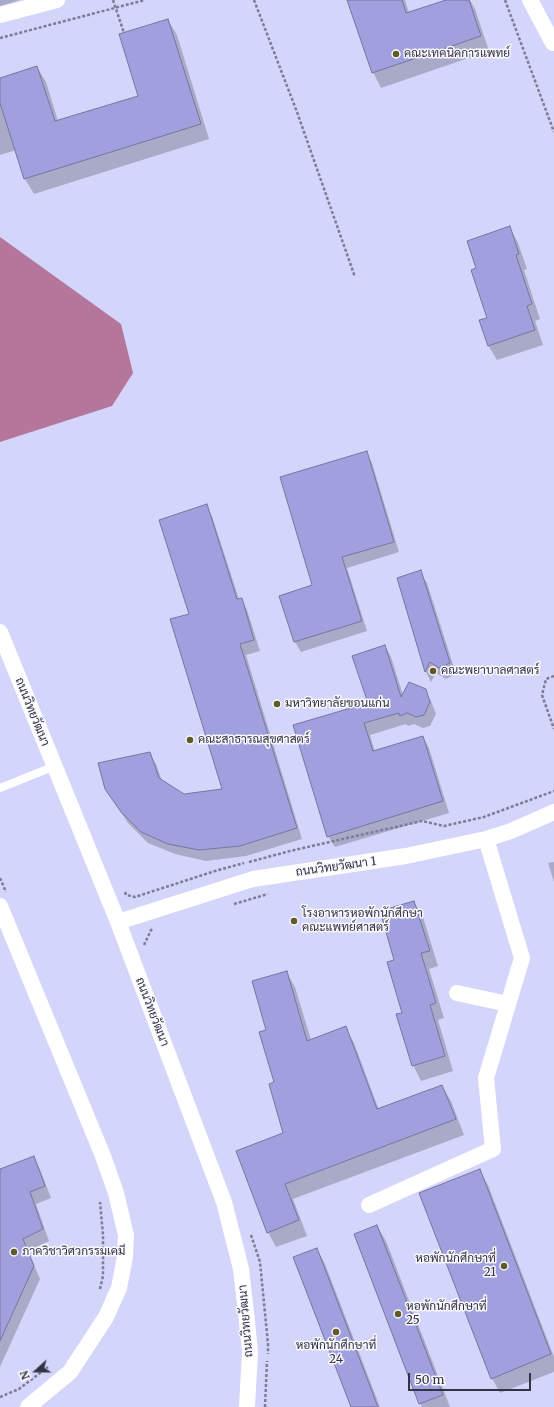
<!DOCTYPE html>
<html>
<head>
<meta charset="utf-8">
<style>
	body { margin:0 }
	#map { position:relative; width:554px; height:1407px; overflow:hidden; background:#d4d5fa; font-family:Merriweather,serif }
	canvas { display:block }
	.north { position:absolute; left:16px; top:1351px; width:40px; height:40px; -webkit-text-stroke:3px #f9f9fe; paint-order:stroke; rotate:249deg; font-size:11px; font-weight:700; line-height:16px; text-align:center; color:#333345 }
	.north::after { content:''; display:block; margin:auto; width:14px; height:18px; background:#333345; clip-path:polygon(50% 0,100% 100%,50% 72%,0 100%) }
	.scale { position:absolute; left:408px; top:1373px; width:123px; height:18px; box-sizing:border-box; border:2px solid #333345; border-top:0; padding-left:5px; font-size:12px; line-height:14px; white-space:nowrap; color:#333345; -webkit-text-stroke:3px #f9f9fe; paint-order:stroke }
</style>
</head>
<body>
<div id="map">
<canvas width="554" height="1407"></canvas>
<div class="north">N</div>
<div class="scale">50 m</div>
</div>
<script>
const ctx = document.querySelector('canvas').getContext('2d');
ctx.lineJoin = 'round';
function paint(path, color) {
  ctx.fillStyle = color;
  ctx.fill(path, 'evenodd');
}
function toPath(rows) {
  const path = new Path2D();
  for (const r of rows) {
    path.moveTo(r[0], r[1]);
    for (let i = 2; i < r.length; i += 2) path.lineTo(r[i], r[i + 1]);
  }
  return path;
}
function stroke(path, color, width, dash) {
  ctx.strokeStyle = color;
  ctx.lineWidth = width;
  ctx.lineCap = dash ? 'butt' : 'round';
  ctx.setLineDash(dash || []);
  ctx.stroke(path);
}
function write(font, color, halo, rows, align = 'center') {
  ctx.font = font + ' Merriweather,Sarabun,serif';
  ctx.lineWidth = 3;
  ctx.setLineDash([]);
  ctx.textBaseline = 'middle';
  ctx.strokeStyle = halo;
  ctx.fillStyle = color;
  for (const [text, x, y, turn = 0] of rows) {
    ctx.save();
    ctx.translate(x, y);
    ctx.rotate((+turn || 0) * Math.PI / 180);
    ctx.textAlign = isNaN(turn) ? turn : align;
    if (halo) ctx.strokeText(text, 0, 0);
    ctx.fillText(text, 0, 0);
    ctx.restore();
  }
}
paint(toPath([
	[0,237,121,324,133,373,112,406,0,442]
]), '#b4769b');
paint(toPath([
	[0,0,20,0,0,6],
	[348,0,405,0,409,13,449,0,470,0,475,9,489,51,381,88,373,72],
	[168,20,177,35,209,139,34,194,25,179,16,150,0,155,0,79,37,67,46,82,58,121,139,96],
	[510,228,518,243,527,269,524,270,540,319,535,321,543,345,497,360,488,345,488,318,477,269],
	[366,452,372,463,399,552,347,568,367,631,301,652,295,642,314,586],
	[206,505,212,516,239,599,241,599,247,610,260,651,246,655,302,839,246,856,206,861,175,854,148,843,128,823,113,800,149,753,156,764,162,781,184,795,223,790,190,614],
	[420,572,427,583,456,674,446,679,436,673,431,682,426,672,399,579],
	[385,646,391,657,403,695,425,690,431,701,436,714,430,726,423,728,414,724,408,726,406,724,370,735,375,752,423,737,429,748,449,813,335,847,328,836],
	[554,862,554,882,548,863],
	[414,902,423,917,438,966,429,969,444,1018,438,1020,453,1071,421,1081,413,1065,395,960],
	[286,972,295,987,311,1040,345,1027,354,1043,379,1110,442,1086,451,1101,464,1135,293,1199,307,1236,276,1247,268,1232,284,1133,268,1031],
	[33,1157,40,1169,51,1198,36,1204,49,1241,28,1251,40,1279,0,1367,0,1170],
	[479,1170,488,1185,554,1357,554,1372,500,1393,492,1378],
	[377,1226,386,1241,450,1407,422,1407,420,1403],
	[317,1249,325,1264,380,1407,352,1407]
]), '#0003');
const building = toPath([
	[347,0,402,0,406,13,446,0,469,0,481,36,372,73,347,0],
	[168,19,201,124,24,179,0,103,0,78,37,66,55,121,138,96,119,34,168,19],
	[510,226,519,254,516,255,532,304,527,306,535,330,488,346,479,320,487,318,471,270,476,268,467,241,510,226],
	[367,451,394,542,342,557,362,621,294,642,279,596,312,585,280,477,367,451],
	[207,504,237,599,242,598,254,640,240,644,297,828,240,846,199,850,168,844,141,832,121,812,105,789,98,763,150,752,159,778,184,794,222,789,170,619,189,614,159,520,207,504],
	[421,570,450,663,439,668,430,662,425,672,397,578,421,570],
	[385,645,401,697,409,682,426,689,430,702,424,715,416,717,407,713,400,716,399,713,364,723,373,751,423,736,443,801,327,837,293,725,368,703,352,656,385,645],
	[414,901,430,951,421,953,436,1003,430,1005,445,1056,412,1066,396,1014,402,1013,387,962,394,960,380,911,414,901],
	[287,971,307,1041,346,1026,377,1109,442,1085,456,1119,285,1184,299,1220,267,1233,236,1151,283,1133,269,1084,274,1082,259,1032,266,1030,252,981,287,971],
	[34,1156,45,1186,30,1192,43,1229,23,1239,34,1266,0,1341,0,1169,34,1156],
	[480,1169,551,1354,491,1379,419,1193,480,1169],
	[377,1225,443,1395,419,1404,354,1234,377,1225],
	[317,1248,378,1407,351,1407,293,1257,317,1248]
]);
paint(building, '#a0a0df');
stroke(building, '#75759e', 1);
stroke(toPath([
	[113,0,124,33],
	[254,0,297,112,355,277],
	[505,0,554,132],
	[0,38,145,0],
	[554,676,546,679,542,695,554,729],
	[249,862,290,851,422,821,444,826,484,817,554,791],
	[0,878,6,892],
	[125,892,126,895,135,897,215,871,244,863],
	[234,904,268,894],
	[144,945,151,930,153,929],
	[251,1235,260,1262,268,1344,268,1354],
	[100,1289,103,1276,103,1235,100,1202],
	[0,1397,19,1389,48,1367],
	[265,1407,267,1361]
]), '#7c7c97', 2.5, [3, 2]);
stroke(toPath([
	[0,788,55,766]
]), '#fff', 8);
stroke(toPath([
	[530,0,553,43],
	[0,15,57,0],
	[0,632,118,922,224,1202,241,1269,246,1312,250,1352,247,1407],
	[0,906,103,1156,116,1193,126,1235,125,1257,119,1288,106,1317,70,1372,28,1407],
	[118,922,253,879,406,856,486,839,511,831,554,812],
	[457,993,508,1004],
	[369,1205,493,1149,486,1078,522,958,486,839]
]), '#fff', 16);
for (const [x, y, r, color] of [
	[396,54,4,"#5f5a27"],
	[433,671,4,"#5f5a27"],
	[277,704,4,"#5f5a27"],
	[190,740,4,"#5f5a27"],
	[294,921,4,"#5f5a27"],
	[14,1252,4,"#5f5a27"],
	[504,1266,4,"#5f5a27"],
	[398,1314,4,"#5f5a27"],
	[336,1332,4,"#5f5a27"]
]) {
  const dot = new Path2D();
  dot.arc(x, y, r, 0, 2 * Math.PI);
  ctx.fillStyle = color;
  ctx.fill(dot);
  stroke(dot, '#f9f9fe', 1.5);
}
write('12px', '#333345', '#f9f9fe', [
	["คณะเทคนิคการแพทย์",404,54],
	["คณะพยาบาลศาสตร์",441,671],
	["มหาวิทยาลัยขอนแก่น",285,704],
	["คณะสาธารณสุขศาสตร์",198,740],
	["โรงอาหารหอพักนักศึกษา",302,914],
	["คณะแพทย์ศาสตร์",302,928],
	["ภาควิชาวิศวกรรมเคมี",22,1252],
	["หอพักนักศึกษาที่",496,1259,"right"],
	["21",496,1273,"right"],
	["หอพักนักศึกษาที่",406,1307],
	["25",406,1321],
	["หอพักนักศึกษาที่",336,1346,"center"],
	["24",336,1360,"center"]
], 'left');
write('12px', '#333345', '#f9f9fe', [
	["ถนนวิทยวัฒนา",32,712,68],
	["ถนนวิทยวัฒนา 1",336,867,-8],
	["ถนนวิทยวัฒนา",152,1012,69],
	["ถนนวิทยวัฒนา",246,1321,-95]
]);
</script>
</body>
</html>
